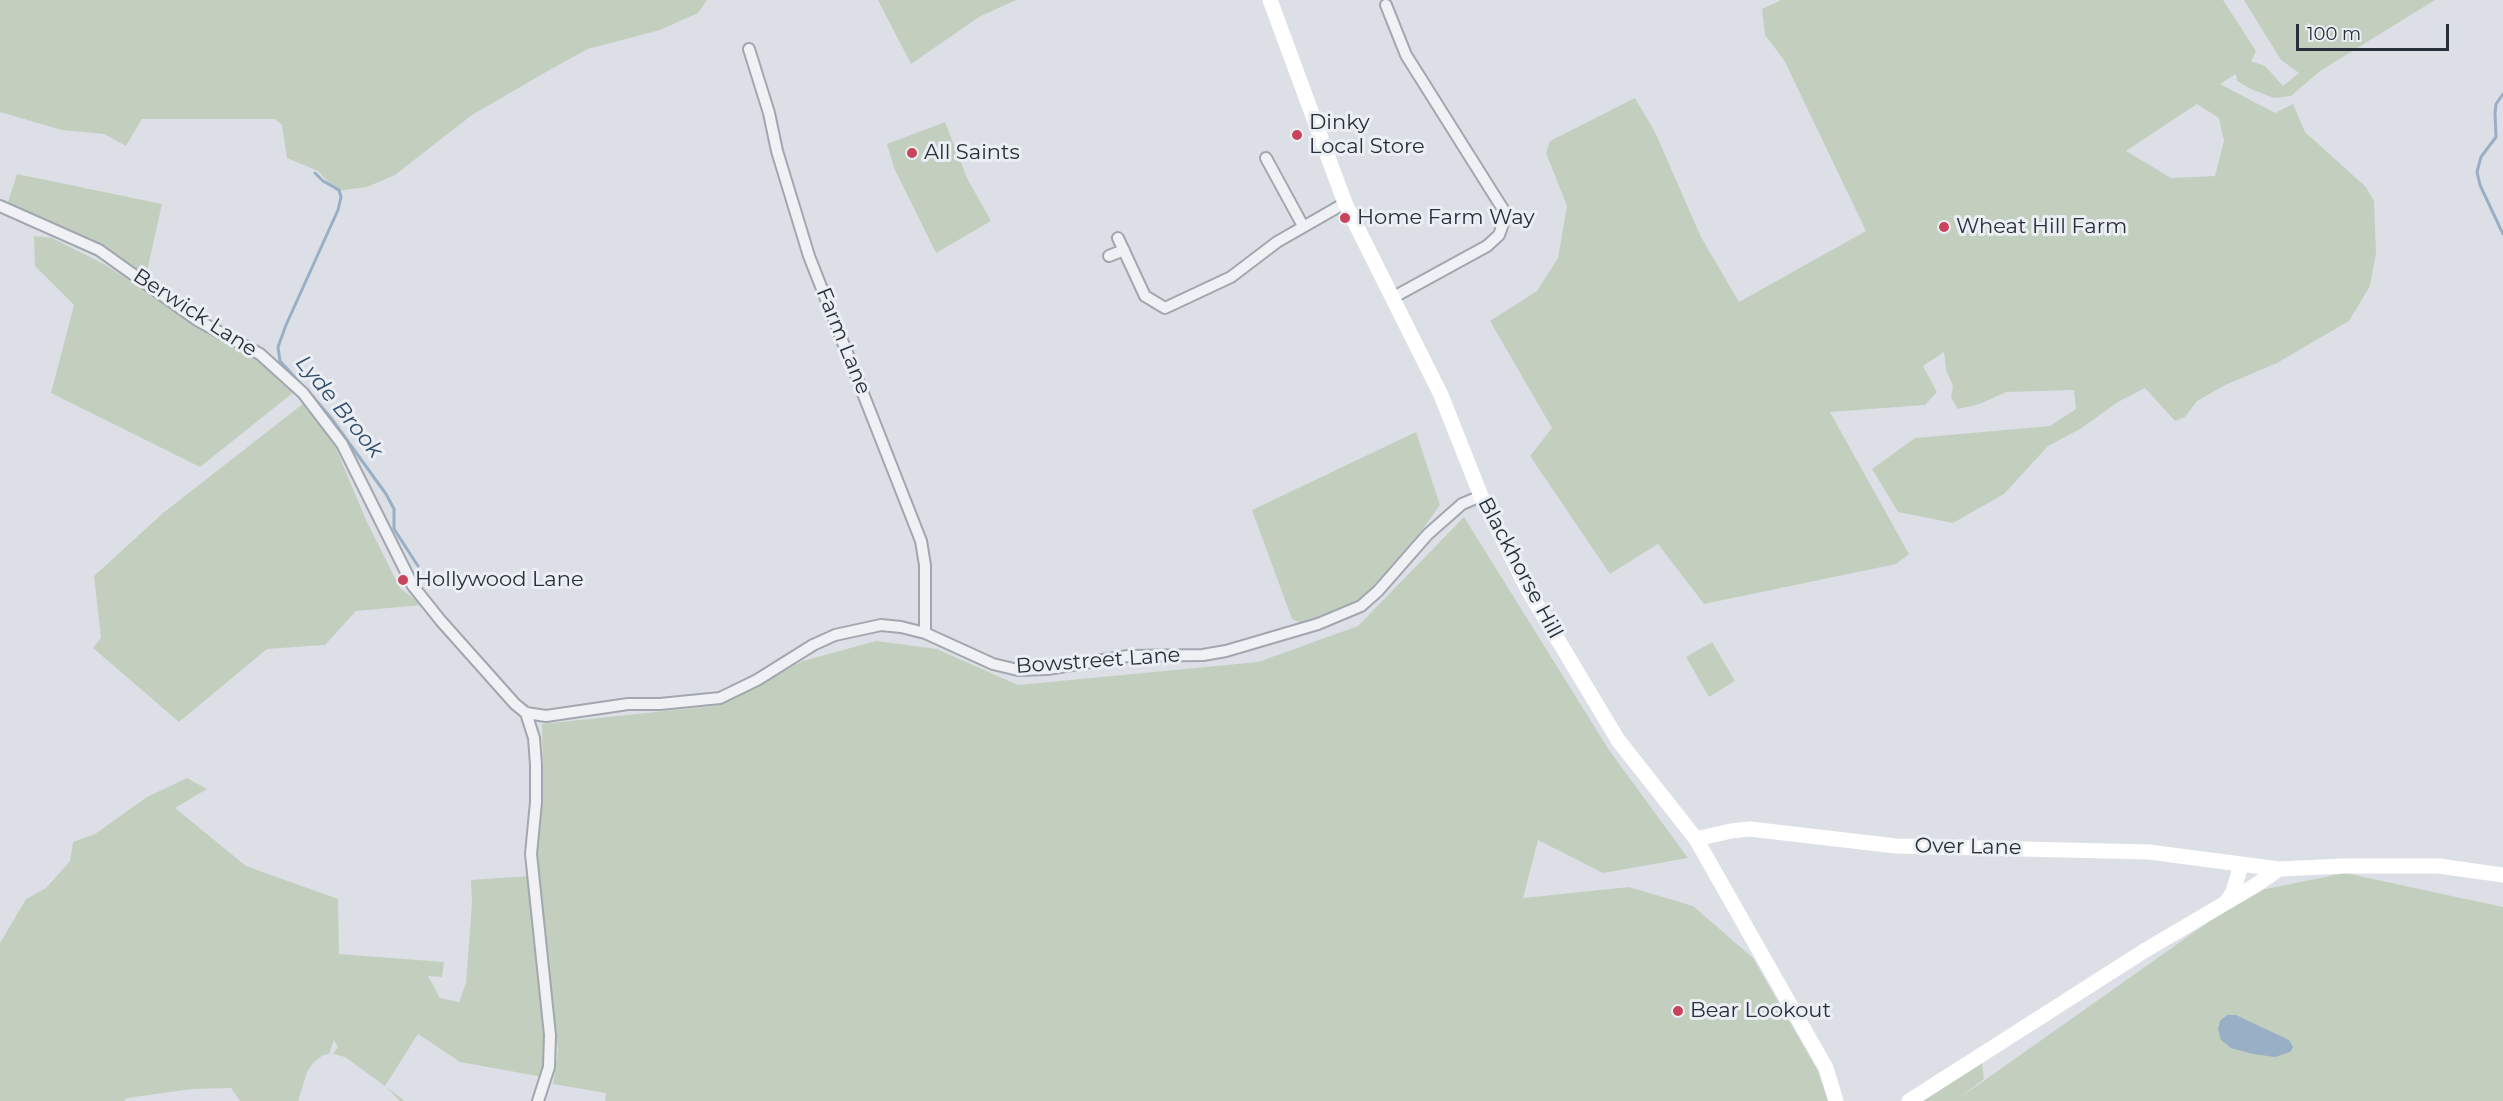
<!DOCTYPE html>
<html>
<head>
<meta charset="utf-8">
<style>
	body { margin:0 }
	#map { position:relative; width:2503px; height:1101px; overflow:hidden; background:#dce0e6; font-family:Montserrat,sans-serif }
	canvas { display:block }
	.scale { position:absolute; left:2296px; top:24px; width:153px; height:27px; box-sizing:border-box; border:3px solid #272f3b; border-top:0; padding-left:8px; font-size:18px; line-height:21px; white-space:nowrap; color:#272f3b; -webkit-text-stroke:4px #ebeff4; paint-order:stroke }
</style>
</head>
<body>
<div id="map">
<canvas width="2503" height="1101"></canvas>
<div class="scale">100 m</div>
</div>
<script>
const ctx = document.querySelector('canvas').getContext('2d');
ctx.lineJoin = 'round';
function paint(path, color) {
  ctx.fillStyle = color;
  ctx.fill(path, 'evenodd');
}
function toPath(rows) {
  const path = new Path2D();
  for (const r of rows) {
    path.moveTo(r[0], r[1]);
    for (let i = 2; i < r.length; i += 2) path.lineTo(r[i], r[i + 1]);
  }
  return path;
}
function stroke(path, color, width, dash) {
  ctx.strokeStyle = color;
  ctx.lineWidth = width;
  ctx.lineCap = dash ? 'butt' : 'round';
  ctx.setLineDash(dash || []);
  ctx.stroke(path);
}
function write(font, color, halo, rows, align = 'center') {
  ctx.font = font + ' Montserrat,sans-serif';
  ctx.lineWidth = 6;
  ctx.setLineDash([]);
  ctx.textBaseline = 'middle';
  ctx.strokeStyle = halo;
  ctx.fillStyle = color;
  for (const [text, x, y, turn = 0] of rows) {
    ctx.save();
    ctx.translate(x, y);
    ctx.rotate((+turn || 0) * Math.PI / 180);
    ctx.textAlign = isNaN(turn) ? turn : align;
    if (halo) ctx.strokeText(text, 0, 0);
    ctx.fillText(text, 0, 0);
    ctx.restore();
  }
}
paint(toPath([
	[0,0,707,0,698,13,660,30,588,49,553,68,472,115,395,175,367,187,336,191,318,171,287,158,282,125,275,119,142,119,126,146,104,134,62,130,0,112],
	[878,0,1016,0,979,17,911,64],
	[1781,0,2223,0,2256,51,2251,61,2265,66,2283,86,2299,73,2281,60,2244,0,2435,0,2320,71,2291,96,2274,98,2251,89,2237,81,2236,74,2220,84,2275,113,2293,104,2305,132,2366,187,2374,201,2376,253,2370,286,2349,321,2277,363,2225,385,2197,401,2185,417,2175,421,2145,388,2118,402,2080,429,2048,446,2004,494,1953,523,1898,512,1872,469,1915,438,2050,426,2076,409,2074,390,2006,392,1980,404,1958,409,1951,398,1953,386,1946,370,1944,352,1923,366,1937,392,1925,405,1830,412,1909,554,1896,564,1704,604,1658,544,1610,574,1530,456,1552,428,1490,321,1537,291,1558,258,1567,206,1546,153,1550,141,1635,98,1655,132,1701,237,1739,302,1866,231,1784,60,1765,35,1762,9],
	[2197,104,2219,118,2224,141,2215,176,2171,178,2126,151],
	[945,122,967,178,991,221,936,253,894,168,887,144],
	[17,174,162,204,147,271,142,274,115,253,97,243,7,205],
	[34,236,52,238,106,265,205,331,257,359,294,392,200,467,51,393,74,305,35,266],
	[304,403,335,446,366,520,400,588,422,605,356,611,325,645,267,649,179,722,93,648,101,638,94,576,163,513],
	[1416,432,1440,505,1409,548,1357,603,1303,624,1292,619,1252,510],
	[1464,517,1609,750,1688,858,1603,873,1538,840,1523,898,1629,887,1693,906,1753,958,1818,1071,1828,1101,605,1101,606,1093,553,1084,558,1051,536,859,543,788,542,724,713,706,803,661,876,641,937,649,1018,685,1258,662,1358,626],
	[1712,642,1735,681,1709,697,1686,657],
	[187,778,207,789,175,808,246,866,338,899,339,954,444,962,442,977,428,976,440,998,459,1002,466,983,472,903,471,880,529,876,545,1051,543,1077,460,1062,418,1034,385,1086,405,1101,400,1101,385,1086,345,1057,333,1054,338,1047,334,1040,329,1054,323,1055,313,1063,307,1072,298,1101,240,1101,231,1088,192,1089,127,1098,124,1101,0,1101,0,943,26,899,46,888,70,861,73,842,95,834,147,797],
	[2345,873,2503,907,2503,1101,1922,1101,1982,1063,1984,1079,1958,1099,2251,892]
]), '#c3cfbe');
paint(toPath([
	[2227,1015,2236,1015,2289,1040,2293,1047,2290,1052,2275,1057,2253,1054,2231,1048,2221,1040,2218,1029,2220,1021]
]), '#98afc5');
stroke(toPath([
	[2503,94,2496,104,2495,113,2496,137,2481,157,2477,172,2480,185,2503,234],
	[304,387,280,361,278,347,286,325,338,210,341,197,339,190,323,181,315,173],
	[309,392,331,418,386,494,394,509,394,529,418,566]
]), '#98afc5', 3);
const street = toPath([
	[1386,5,1406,55,1494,195,1503,209,1504,221,1499,235,1487,246,1392,298],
	[749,49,769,113,777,151,809,256,921,541,925,565,925,633],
	[1266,158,1303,226],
	[0,206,99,250,197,320,260,354,303,393,342,444,413,586,441,621,515,704,526,713,546,716,628,704,660,704,720,698,757,680,813,645,835,635,881,625,901,627,925,633,993,664,1018,670,1047,669,1128,656,1203,655,1226,651,1318,624,1361,606,1378,591,1428,534,1462,504,1481,496],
	[1118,238,1145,296,1165,308,1231,277,1277,242,1345,203],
	[1109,256,1124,250],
	[526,713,534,738,536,765,536,802,531,854,550,1035,549,1067,538,1101]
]);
stroke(street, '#a2a7af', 14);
stroke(street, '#eff1f4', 10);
stroke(toPath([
	[1270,0,1345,203,1441,395,1481,496,1528,590,1618,740,1696,839,1826,1068,1836,1101],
	[1696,839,1731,831,1750,829,1896,846,2149,852,2279,869,2344,866,2439,866,2503,875],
	[2227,901,2233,892,2241,865],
	[1909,1101,2144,951,2256,885,2279,869]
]), '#fff', 15);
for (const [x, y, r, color] of [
	[1297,135,6,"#c8445c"],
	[912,153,6,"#c8445c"],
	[1345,218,6,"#c8445c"],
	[1944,227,6,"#c8445c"],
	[403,580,6,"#c8445c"],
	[1678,1011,6,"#c8445c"]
]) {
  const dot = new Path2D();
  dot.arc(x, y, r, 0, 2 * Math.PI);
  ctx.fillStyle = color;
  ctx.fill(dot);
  stroke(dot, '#ebeff4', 2);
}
write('21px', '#272f3b', '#ebeff4', [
	["Dinky",1309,123],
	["Local Store",1309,147],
	["All Saints",924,153],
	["Home Farm Way",1357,218],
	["Wheat Hill Farm",1956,227],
	["Hollywood Lane",415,580],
	["Bear Lookout",1690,1011]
], 'left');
write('21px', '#272f3b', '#ebeff4', [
	["Berwick Lane",195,313,33],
	["Farm Lane",843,341,68],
	["Blackhorse Hill",1520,568,62],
	["Bowstreet Lane",1098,661,-4],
	["Over Lane",1968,847,1]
]);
write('italic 22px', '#334e6d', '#ebeff4', [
	["Lyde Brook",339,407,51]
]);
</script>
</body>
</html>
